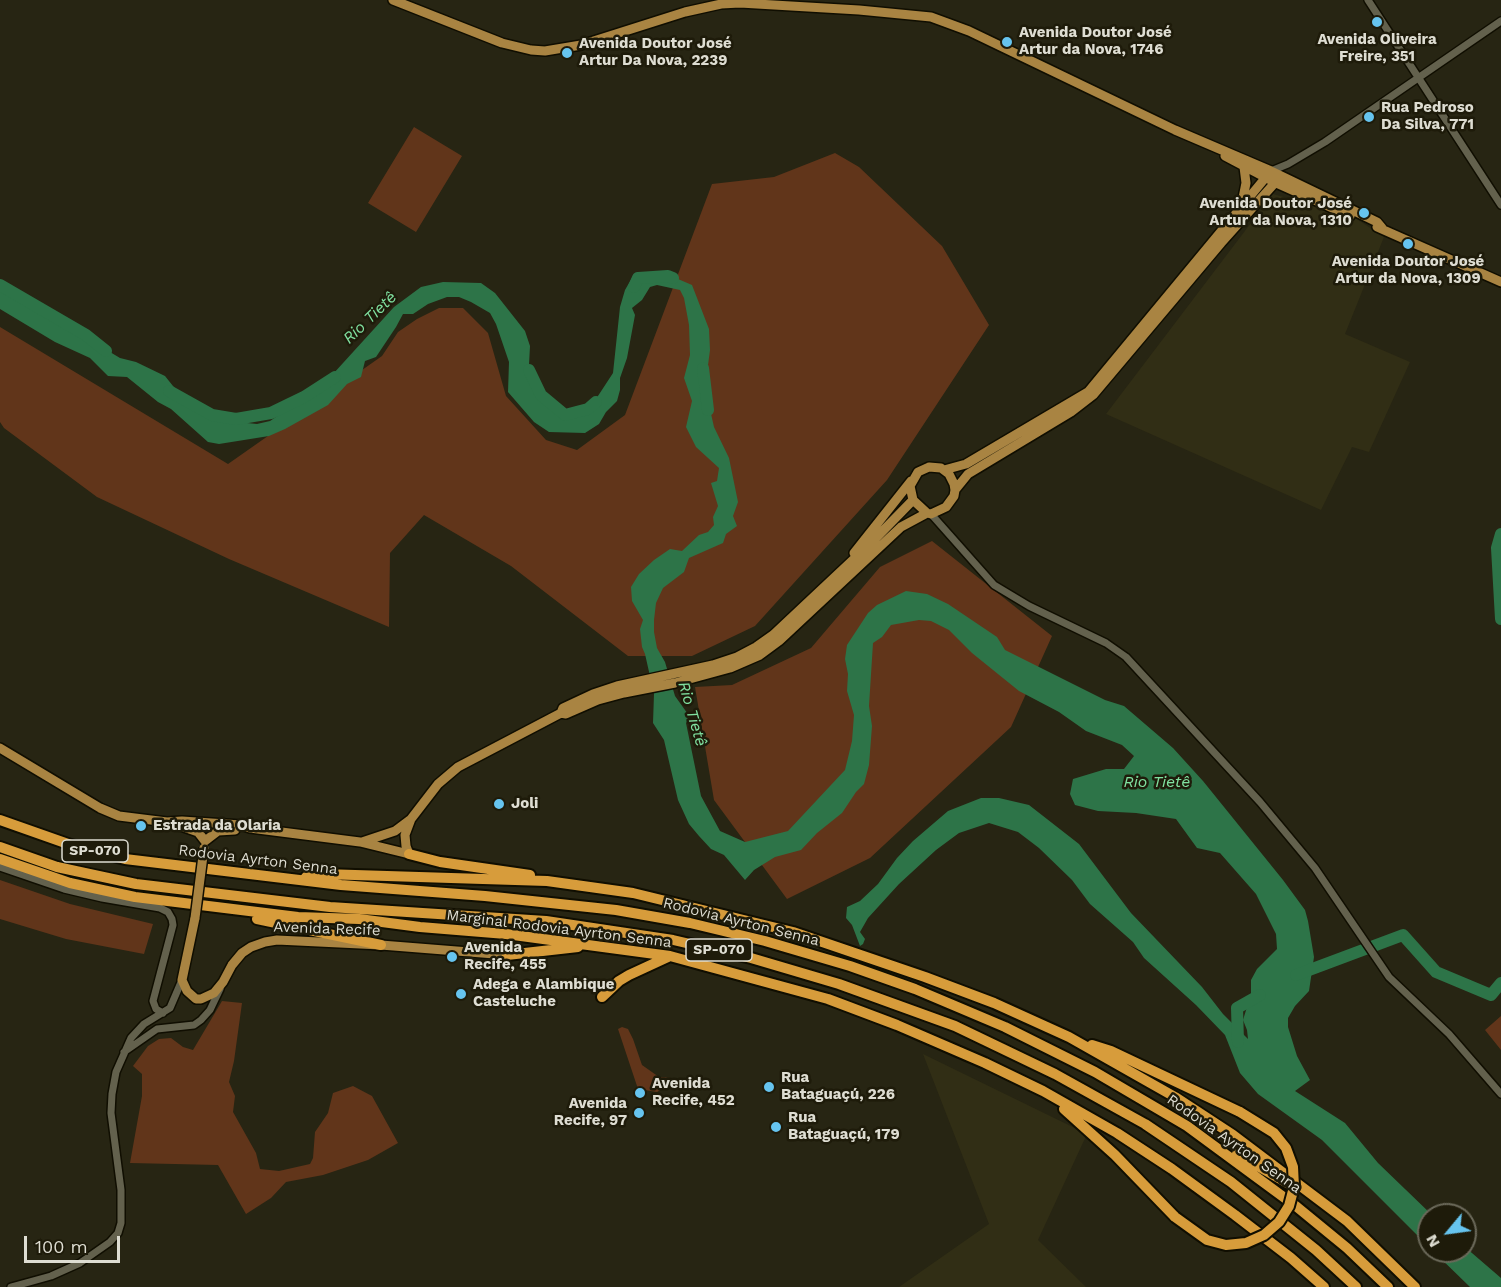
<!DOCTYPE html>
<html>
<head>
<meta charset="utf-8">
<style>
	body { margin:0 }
	#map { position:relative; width:1501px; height:1287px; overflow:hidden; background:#272513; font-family:"Work Sans",sans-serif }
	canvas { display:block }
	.north { position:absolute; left:1417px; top:1203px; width:60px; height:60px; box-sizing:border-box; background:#1e1b0a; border:2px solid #6b695a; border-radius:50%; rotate:241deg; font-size:16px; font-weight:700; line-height:24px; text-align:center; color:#deddd2 }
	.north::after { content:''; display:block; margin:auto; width:21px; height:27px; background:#66c4ef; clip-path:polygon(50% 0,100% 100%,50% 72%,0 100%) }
	.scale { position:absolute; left:24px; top:1236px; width:96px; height:27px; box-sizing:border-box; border:3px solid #deddd2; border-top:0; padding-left:8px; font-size:18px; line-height:21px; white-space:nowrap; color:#deddd2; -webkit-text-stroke:4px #1e1b0a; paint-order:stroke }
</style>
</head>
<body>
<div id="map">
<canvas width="1501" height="1287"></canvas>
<div class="north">N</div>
<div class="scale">100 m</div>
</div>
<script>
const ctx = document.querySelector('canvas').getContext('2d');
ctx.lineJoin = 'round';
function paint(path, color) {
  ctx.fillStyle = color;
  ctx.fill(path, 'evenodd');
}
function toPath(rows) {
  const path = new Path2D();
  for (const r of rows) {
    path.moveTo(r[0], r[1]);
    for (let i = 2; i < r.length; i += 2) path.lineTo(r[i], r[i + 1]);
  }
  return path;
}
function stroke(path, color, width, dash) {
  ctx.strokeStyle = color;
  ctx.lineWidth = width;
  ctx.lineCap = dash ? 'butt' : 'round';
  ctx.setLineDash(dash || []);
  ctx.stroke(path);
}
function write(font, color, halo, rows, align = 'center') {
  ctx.font = font + ' "Work Sans",sans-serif';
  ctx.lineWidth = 5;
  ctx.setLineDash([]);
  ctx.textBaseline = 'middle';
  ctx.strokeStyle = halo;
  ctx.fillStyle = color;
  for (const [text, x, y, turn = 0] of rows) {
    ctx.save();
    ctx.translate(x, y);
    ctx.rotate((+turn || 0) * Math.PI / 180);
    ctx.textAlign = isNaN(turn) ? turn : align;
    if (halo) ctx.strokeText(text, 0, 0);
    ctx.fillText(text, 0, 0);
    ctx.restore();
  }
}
paint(toPath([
	[1273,194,1352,216,1384,237,1345,334,1410,362,1369,452,1352,447,1321,510,1106,414],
	[923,1054,1087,1134,1038,1240,1086,1287,899,1287,989,1224]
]), '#312e15');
paint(toPath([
	[414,127,462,156,416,232,368,203],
	[835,153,859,167,942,246,989,325,887,480,755,626,692,656,628,656,511,566,424,515,390,553,389,627,229,559,97,497,4,428,0,422,0,327,228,464,382,356,398,332,417,319,439,308,463,308,488,333,506,396,546,440,577,450,625,415,712,184,774,177],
	[932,541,1052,636,1011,727,870,858,787,899,714,800,695,687,732,685,811,648,880,567],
	[0,880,70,904,153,924,144,954,66,939,0,919],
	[222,1001,242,1003,234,1061,229,1082,235,1096,233,1112,256,1153,260,1169,279,1171,310,1164,313,1158,315,1132,328,1113,333,1093,353,1086,372,1096,398,1143,368,1160,323,1175,286,1182,271,1198,246,1214,218,1165,130,1163,142,1096,142,1074,133,1066,148,1046,159,1039,171,1038,183,1047,193,1050],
	[1501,1016,1501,1050,1485,1030],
	[622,1027,628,1029,633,1039,642,1065,659,1077,671,1078,667,1086,657,1092,638,1089,618,1029]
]), '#61351a');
paint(toPath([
	[664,273,692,285,709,329,710,350,707,373,702,389,707,396,714,427,729,458,738,502,733,516,737,526,726,534,723,543,689,558,684,572,663,588,656,603,654,620,654,632,657,648,665,662,675,696,690,717,686,723,701,796,720,831,745,842,788,831,845,770,852,741,854,715,847,691,848,674,845,659,847,645,868,613,877,605,906,591,927,594,948,604,997,637,1005,650,1105,700,1124,706,1173,748,1203,781,1283,880,1305,910,1308,921,1314,957,1309,991,1295,1006,1288,1018,1288,1027,1297,1056,1310,1080,1295,1091,1345,1123,1378,1163,1432,1215,1429,1215,1429,1247,1322,1140,1258,1094,1240,1073,1225,1035,1196,1005,1144,958,1133,942,1090,904,1072,880,1039,848,1018,832,989,823,959,833,936,850,899,884,868,918,860,932,865,939,863,944,860,946,852,925,846,918,847,907,860,901,878,884,897,858,913,841,948,811,981,798,999,798,1029,805,1079,844,1131,913,1202,987,1223,1014,1248,1039,1247,1030,1243,1020,1251,994,1251,980,1257,969,1277,949,1276,934,1256,894,1220,853,1197,848,1176,819,1136,813,1098,811,1075,805,1070,794,1073,779,1106,769,1124,769,1134,756,1122,745,1086,731,1059,712,1019,691,972,653,949,630,931,621,919,620,891,625,882,637,873,643,869,706,872,726,869,765,864,784,856,792,842,813,817,833,801,850,775,857,754,870,745,880,724,855,711,849,699,836,689,824,678,800,664,740,653,723,654,694,645,654,642,647,640,629,643,620,632,601,631,587,639,574,654,560,670,549,682,551,699,535,708,532,714,525,713,517,718,506,711,483,717,481,719,468,696,447,686,427,692,401,684,378,690,355,689,325,684,298,680,290,657,285,650,287,642,300,632,308,635,315,627,358,620,378,620,390,617,401,606,412,599,424,585,433,549,432,534,422,508,392,509,362,496,324,490,313,471,302,459,297,447,297,428,304,413,314,403,314,396,327,376,357,365,361,361,377,347,384,328,405,285,429,269,436,219,444,208,442,171,409,158,402,127,377,108,376,90,358,55,342,0,309,0,290,85,337,120,358,136,362,165,376,185,401,217,420,257,424,270,421,323,385,394,307,421,287,443,282,481,283,495,293,525,331,530,346,529,365,540,394,551,409,562,415,573,415,584,409,596,399,613,373,620,307,625,290,633,276,641,278,657,277],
	[1465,1247,1501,1278,1501,1287,1470,1287,1433,1251,1465,1251]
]), '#2d7448');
stroke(toPath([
	[0,285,86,335,106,351],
	[634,287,638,278,668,276,673,278],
	[703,368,708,410],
	[529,370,541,395,565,415,588,409,596,402],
	[169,391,212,415,236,419,271,413,304,397,335,377],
	[1501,534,1497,548,1501,619],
	[1296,975,1403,935,1436,972,1491,995,1501,983],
	[1238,1042,1237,1008,1260,995]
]), '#2d7448', 12);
const minor = toPath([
	[1368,0,1501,205],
	[1271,171,1288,164,1325,142,1501,21],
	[931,514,994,585,1029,606,1106,643,1126,657,1260,802,1315,868,1389,977,1449,1034,1501,1094],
	[0,867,64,889,102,898,160,908,168,912,172,919,173,925,153,1001,156,1009,163,1013],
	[124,1052,157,1029,194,1025,201,1020,210,1010,220,989],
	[11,1287,51,1276,80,1263,110,1242,118,1233,121,1223,121,1190,111,1113,112,1094,116,1072,131,1038,144,1024,170,1008,182,980]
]);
const major = toPath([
	[393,0,502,43,531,50,545,51,581,45,685,12,721,4,740,3,859,10,931,17,969,31,1175,130,1271,171,1377,222,1382,228],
	[1225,156,1276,183,1350,216],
	[1242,203,1246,183,1244,167],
	[1377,227,1501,282],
	[929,467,941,468,949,474,954,484,955,490,954,496,946,507,931,514,927,513,913,500,910,486,918,472,929,467],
	[944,470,966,464,1088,392,1271,171],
	[955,490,968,474,1071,412,1093,395,1221,243,1281,176],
	[854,553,911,481],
	[561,713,563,708,593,694,617,686,713,665,737,657,756,647,773,635,872,542,913,500],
	[0,748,100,808,119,816,167,822,182,821,241,825,250,828,360,842,409,854],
	[178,825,198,832,205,841],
	[205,841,218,831,235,830],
	[362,842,395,831,411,819],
	[409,854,406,846,405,835,411,819,438,784,458,767,561,713,566,714,598,700,624,693,675,683,730,668,760,655,779,641,901,527,927,513],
	[195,918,182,980,187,991,196,999,201,999,214,993,223,982,232,965,242,953,251,947,265,942,277,940,381,945,507,955]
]);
const highway = toPath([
	[0,820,71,845,125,859,341,885,485,896,616,910,690,923,765,941,850,966,915,989,1005,1027,1095,1072,1187,1126,1297,1207,1347,1248,1388,1287],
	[0,847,57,867,136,884,330,907,546,921,673,940,751,958,839,984,955,1026,1055,1074,1145,1124,1231,1182,1316,1250,1356,1287],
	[409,854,440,862,530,875],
	[0,859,70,883,135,897,298,917,359,919,420,927,506,934,670,956,828,999,897,1025,985,1063,1043,1091,1117,1133,1172,1169,1235,1215,1291,1258,1324,1287],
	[306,877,323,874,547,881,633,893,793,932,925,977,994,1003,1069,1037,1175,1097,1233,1135,1347,1221,1415,1287],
	[257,919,381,945],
	[507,955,578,947],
	[602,997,619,981,629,975,668,957],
	[1092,1045,1111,1051,1240,1112],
	[1064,1109,1115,1155,1175,1217],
	[1237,1154,1294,1187]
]);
stroke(minor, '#100e01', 10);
stroke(major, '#100e01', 12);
stroke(highway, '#100e01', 14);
stroke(minor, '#63614d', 7);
stroke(major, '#a98442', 9);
stroke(highway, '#d79c3b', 10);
const majorBridge = toPath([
	[195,918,204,848]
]);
const highwayBridge = toPath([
	[1175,1217,1207,1240,1226,1245,1246,1243,1264,1235,1279,1222,1289,1206,1294,1187,1293,1167,1286,1148,1274,1133,1240,1112]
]);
stroke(majorBridge, '#100e01', 12, []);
stroke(highwayBridge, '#100e01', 14, []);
stroke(majorBridge, '#a98442', 9);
stroke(highwayBridge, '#d79c3b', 10);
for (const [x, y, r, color] of [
	[1377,22,6,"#66c4ef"],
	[1007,42,6,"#66c4ef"],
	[567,53,6,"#66c4ef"],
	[1369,117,6,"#66c4ef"],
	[1364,213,6,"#66c4ef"],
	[1408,244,6,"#66c4ef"],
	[499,804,6,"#66c4ef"],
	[141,826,6,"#66c4ef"],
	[452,957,6,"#66c4ef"],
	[461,994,6,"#66c4ef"],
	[769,1087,6,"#66c4ef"],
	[640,1093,6,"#66c4ef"],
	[639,1113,6,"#66c4ef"],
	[776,1127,6,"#66c4ef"]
]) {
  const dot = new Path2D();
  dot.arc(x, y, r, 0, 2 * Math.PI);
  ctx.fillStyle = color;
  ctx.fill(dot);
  stroke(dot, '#1e1b0a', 2);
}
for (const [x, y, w] of [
	[95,851,66],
	[719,950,66]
]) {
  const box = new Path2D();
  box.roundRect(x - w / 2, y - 11, w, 22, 4.5);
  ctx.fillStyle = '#1e1b0a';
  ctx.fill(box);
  stroke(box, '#deddd2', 1.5);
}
write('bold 14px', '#deddd2', null, [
	["SP-070",95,851],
	["SP-070",719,950]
]);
write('bold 15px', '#deddd2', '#1e1b0a', [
	["Avenida Doutor José",1019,33],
	["Artur da Nova, 1746",1019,50],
	["Avenida Oliveira",1377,40,"center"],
	["Freire, 351",1377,57,"center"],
	["Avenida Doutor José",579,44],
	["Artur Da Nova, 2239",579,61],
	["Rua Pedroso",1381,108],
	["Da Silva, 771",1381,125],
	["Avenida Doutor José",1352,204,"right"],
	["Artur da Nova, 1310",1352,221,"right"],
	["Avenida Doutor José",1408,262,"center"],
	["Artur da Nova, 1309",1408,279,"center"],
	["Joli",511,804],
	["Estrada da Olaria",153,826],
	["Avenida",464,948],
	["Recife, 455",464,965],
	["Adega e Alambique",473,985],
	["Casteluche",473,1002],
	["Rua",781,1078],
	["Bataguaçú, 226",781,1095],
	["Avenida",652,1084],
	["Recife, 452",652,1101],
	["Avenida",627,1104,"right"],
	["Recife, 97",627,1121,"right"],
	["Rua",788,1118],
	["Bataguaçú, 179",788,1135]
], 'left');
write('15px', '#deddd2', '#1e1b0a', [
	["Rodovia Ayrton Senna",258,860,7],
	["Rodovia Ayrton Senna",741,922,14],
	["Avenida Recife",327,929,2],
	["Marginal Rodovia Ayrton Senna",559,929,7],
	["Rodovia Ayrton Senna",1234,1144,35]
]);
write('italic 16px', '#80e1a0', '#1e1b0a', [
	["Rio Tietê",370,318,-44],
	["Rio Tietê",692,714,74],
	["Rio Tietê",1157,782]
]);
</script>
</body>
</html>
